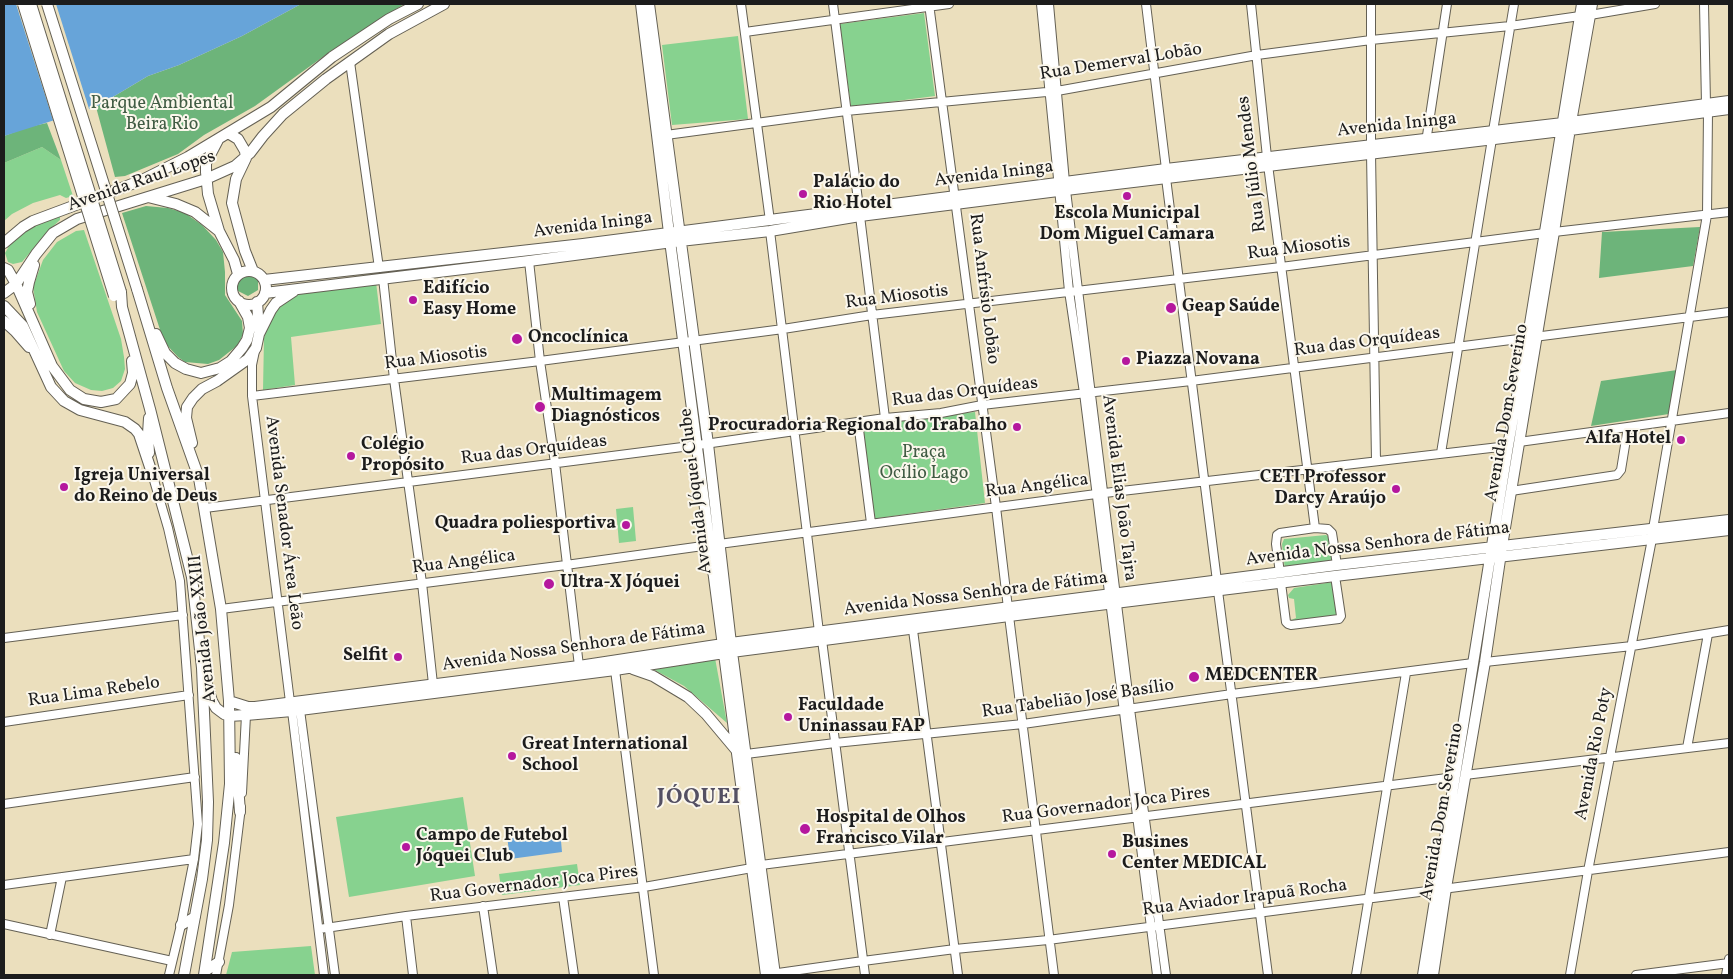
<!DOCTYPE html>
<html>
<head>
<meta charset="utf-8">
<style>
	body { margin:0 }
	#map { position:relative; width:1733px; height:979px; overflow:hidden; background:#ebdfbd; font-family:Vollkorn,serif }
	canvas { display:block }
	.frame { position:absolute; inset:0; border:5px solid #1c1c1c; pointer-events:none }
</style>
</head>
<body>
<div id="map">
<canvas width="1733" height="979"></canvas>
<div class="frame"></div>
</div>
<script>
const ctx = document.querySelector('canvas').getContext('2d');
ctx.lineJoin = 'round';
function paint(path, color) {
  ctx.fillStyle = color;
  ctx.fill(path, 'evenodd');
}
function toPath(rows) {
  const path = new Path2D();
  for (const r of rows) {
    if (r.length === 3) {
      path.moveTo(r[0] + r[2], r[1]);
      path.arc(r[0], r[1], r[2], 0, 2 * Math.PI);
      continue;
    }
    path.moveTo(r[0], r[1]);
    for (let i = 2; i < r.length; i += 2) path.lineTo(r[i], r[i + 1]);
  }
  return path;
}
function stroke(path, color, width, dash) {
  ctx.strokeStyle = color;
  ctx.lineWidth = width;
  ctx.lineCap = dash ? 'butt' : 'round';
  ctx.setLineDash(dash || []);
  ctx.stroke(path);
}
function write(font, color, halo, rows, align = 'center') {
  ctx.font = font + ' Vollkorn,serif';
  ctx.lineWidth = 4;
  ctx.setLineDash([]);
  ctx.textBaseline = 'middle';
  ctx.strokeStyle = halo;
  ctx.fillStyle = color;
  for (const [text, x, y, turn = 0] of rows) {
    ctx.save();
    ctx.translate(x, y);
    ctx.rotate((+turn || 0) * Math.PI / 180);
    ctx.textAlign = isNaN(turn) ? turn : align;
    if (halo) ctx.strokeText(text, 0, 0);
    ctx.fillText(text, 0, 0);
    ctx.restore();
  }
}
paint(toPath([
	[924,13,935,96,851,107,840,24],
	[738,36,748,119,672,125,662,45],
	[42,147,61,160,73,196,66,198,60,195,33,203,12,214,4,221,4,163],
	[58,216,60,217,60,220,49,230,22,262,13,264,8,262,5,253,12,241,27,229],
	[84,230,121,339,124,357,125,369,121,381,113,388,102,391,91,390,75,383,64,371,37,312,33,287,43,260,57,242,76,231],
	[376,282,381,324,291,337,295,385,263,390,264,338,266,329,275,307,301,291],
	[975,412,985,503,872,519,861,425],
	[633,507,636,541,619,543,616,509],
	[1326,535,1329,537,1332,562,1285,570,1282,544,1284,539],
	[1333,582,1337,589,1333,591,1337,615,1339,617,1293,625,1291,620,1296,618,1294,599,1289,598,1288,595,1294,588],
	[715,658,727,723,684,686,651,668],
	[463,797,475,876,349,897,336,817],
	[577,864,580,885,502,895,499,874],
	[311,946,315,975,226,975,232,952]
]), '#87d28f');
paint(toPath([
	[301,4,404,4,331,51,255,106,204,135,178,154,125,176,115,177,96,107,148,76,179,65,242,36],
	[47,123,61,160,42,147,4,163,4,136,28,127],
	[146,206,168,208,185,213,202,225,216,240,223,252,225,272,225,295,242,321,243,334,238,345,219,360,208,364,185,362,178,357,164,342,122,213],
	[1700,227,1693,266,1599,278,1602,232],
	[245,274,253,275,258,279,258,290,248,296,236,290,237,280],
	[1677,370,1669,414,1591,426,1601,381]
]), '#6db47a');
paint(toPath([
	[4,4,301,4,242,36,179,65,148,76,96,107,4,136],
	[560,830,562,852,510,859,507,836]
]), '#67a4d9');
paint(toPath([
	[16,4,56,4,90,112,54,123]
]), '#ebdfbd');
const minor = toPath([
	[741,4,770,221],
	[833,4,859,208],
	[929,4,996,507,1008,608],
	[1041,4,1069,291,1084,393,1157,975],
	[1049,4,1065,182,1078,290,1130,709,1166,975],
	[1146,4,1166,169],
	[1251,4,1267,157,1315,528],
	[1371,4,1371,145],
	[1704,4,1706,104],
	[1590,15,1655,4],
	[745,32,949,4],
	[350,62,379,268],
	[1493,131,1514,4],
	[666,135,846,111,1057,91,1257,55,1371,40,1510,26,1580,16],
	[1426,142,1447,4],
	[1371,153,1376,461],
	[1166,178,1217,581],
	[860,216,885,418],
	[770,231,819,632],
	[1554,232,1729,212],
	[529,261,540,361,555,463,579,666],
	[383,278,394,379,422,583,433,684],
	[255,351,252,365,252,396,290,702],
	[252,396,540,361,783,329,872,315,1281,267,1545,233],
	[858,422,871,523],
	[1519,442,1729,413],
	[1441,453,1492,139],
	[151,470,168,528,180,581,198,824,194,859,181,925,169,975],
	[1511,491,1617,475,1621,470,1628,427],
	[205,508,698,445,885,418,941,413,982,405,1191,381,1729,312],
	[1653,529,1707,215,1708,112],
	[719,544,1096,494,1508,446],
	[1280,573,1276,544,1277,535,1280,533,1315,528,1328,529,1332,533,1337,565],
	[1281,583,1286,622,1288,624,1291,625,1339,619,1341,616,1335,576],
	[1218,591,1268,975],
	[221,609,566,565,710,545],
	[1009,616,1054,975],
	[913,630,958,975],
	[4,638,183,615],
	[822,640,865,975],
	[1485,662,1632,646,1729,630],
	[615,670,654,975],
	[300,710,335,975],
	[292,711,324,975],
	[4,722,189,695],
	[1687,748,1708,634],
	[746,754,835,743,1023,724,1232,694,1473,663],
	[1465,775,1729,743],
	[242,793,246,715],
	[4,804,195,777],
	[761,865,1455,777],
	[4,885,194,859],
	[563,897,574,975],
	[483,906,493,975],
	[406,916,413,975],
	[4,924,172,961],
	[319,929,406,916,644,887,752,868],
	[50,935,62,877],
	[771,974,863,961,955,949,1048,940,1729,852],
	[216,975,229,905,241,807],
	[1356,975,1406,673],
	[1570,975,1588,871,1652,539],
	[1636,975,1729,963],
	[1726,975,1729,959]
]);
const major = toPath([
	[641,4,669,233,766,975],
	[649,4,708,444,732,652,775,975],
	[228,133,238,139,245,151,246,158,236,179,232,203,245,251,253,271],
	[218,140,206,163,206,172,208,194,219,231,234,260,238,274],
	[148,197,176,204,195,212,219,231],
	[4,243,23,227,33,221,140,181,188,157,271,107,332,57,389,19,418,4],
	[4,268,8,270,16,284,52,366,70,390,84,399,101,402,116,399,130,384,133,373,132,361],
	[249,288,17],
	[264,280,583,244,1166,169,1563,123,1729,101],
	[137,289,167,388,199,478,221,609,229,701,230,784,224,843,204,975],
	[121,292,122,307,150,409,192,577,202,668,208,802,207,840,202,879,184,975],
	[4,293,16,284,36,254,53,233,77,219,206,179,235,166,250,153,263,136,283,114,326,79,389,34,444,4],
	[265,293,529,261,680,241,770,231,860,216,1066,190,1570,130,1729,109],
	[257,302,259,330],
	[30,304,27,292,29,282,34,265],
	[4,306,23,326,51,387,64,401,80,410,125,422,135,429,139,434,151,470],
	[4,321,15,331,29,347],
	[156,334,165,353,175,363,186,369,201,373,220,368,231,361,242,348,247,340,250,328,248,317,239,301],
	[192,443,186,418,187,407,193,398,202,389,217,381,248,359,256,348,259,334,271,310,276,303,294,291],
	[149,453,148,434,149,418],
	[202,668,212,701,216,708,224,714,229,716,246,715,292,711,615,670,724,653,1009,616,1335,576,1729,530],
	[633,669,653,676,688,697,706,714,737,751],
	[229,701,248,707,255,707,579,666,723,644,1337,565,1729,520],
	[236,758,240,812],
	[181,925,195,917],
	[205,971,219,962],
	[1423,975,1508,446,1530,324,1582,4],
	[1433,975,1446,888,1485,662,1502,546,1554,232,1571,122,1592,4]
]);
stroke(minor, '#646054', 10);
stroke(major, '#646054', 12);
stroke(minor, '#fff', 8);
stroke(major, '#fff', 10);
const majorBridge = toPath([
	[23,4,114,296],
	[31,4,121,292],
	[47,4,137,289]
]);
stroke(majorBridge, '#646054', 12, []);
stroke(majorBridge, '#fff', 10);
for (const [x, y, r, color] of [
	[803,194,5,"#b5179e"],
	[1127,196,5,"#b5179e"],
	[413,300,5,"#b5179e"],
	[1171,308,6,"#b5179e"],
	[517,339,6,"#b5179e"],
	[1126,361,5,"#b5179e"],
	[540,407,6,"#b5179e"],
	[1017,427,5,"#b5179e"],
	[1681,440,5,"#b5179e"],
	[351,456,5,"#b5179e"],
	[64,487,5,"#b5179e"],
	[1396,489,5,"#b5179e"],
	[626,525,5,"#b5179e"],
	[549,584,6,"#b5179e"],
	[398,657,5,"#b5179e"],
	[1194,677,6,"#b5179e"],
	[788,717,5,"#b5179e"],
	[512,756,5,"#b5179e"],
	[805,829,6,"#b5179e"],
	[406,847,5,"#b5179e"],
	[1112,854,5,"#b5179e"]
]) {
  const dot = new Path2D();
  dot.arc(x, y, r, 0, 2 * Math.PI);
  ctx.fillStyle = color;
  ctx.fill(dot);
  stroke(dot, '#fbf7ec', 2);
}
write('18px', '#1c1c1c', '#fbf7ec', [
	["Rua Demerval Lobão",1121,63,-9],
	["Avenida Ininga",1397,126,-6],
	["Rua Júlio Mendes",1253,164,-97],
	["Avenida Ininga",994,175,-7],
	["Avenida Raul Lopes",142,182,-19],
	["Avenida Ininga",593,226,-7],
	["Rua Miosotis",1299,249,-7],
	["Rua Anfrísio Lobão",983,289,83],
	["Rua Miosotis",897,298,-7],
	["Rua das Orquídeas",1367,343,-7],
	["Rua Miosotis",436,359,-7],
	["Rua das Orquídeas",965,393,-7],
	["Avenida Dom Severino",1508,413,-80],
	["Rua das Orquídeas",534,451,-7],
	["Rua Angélica",1037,487,-7],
	["Avenida Elias João Tajra",1118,488,83],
	["Avenida Jóquei Clube",697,491,-97],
	["Avenida Senador Área Leão",283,523,83],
	["Avenida Nossa Senhora de Fátima",1378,545,-7],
	["Rua Angélica",464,563,-7],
	["Avenida Nossa Senhora de Fátima",976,595,-7],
	["Avenida João XXIII",204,629,-96],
	["Avenida Nossa Senhora de Fátima",574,648,-8],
	["Rua Lima Rebelo",94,693,-8],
	["Rua Tabelião José Basílio",1078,700,-8],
	["Avenida Rio Poty",1595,754,-79],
	["Rua Governador Joca Pires",1106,806,-7],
	["Avenida Dom Severino",1443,812,-80],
	["Rua Governador Joca Pires",534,885,-7],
	["Rua Aviador Irapuã Rocha",1245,899,-7]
]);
write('18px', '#415c44', '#fbf7ec', [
	["Parque Ambiental",162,105],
	["Beira Rio",162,126],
	["Praça",924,454],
	["Ocílio Lago",924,475]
]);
write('bold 18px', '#1c1c1c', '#fbf7ec', [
	["Palácio do",813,184],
	["Rio Hotel",813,205],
	["Escola Municipal",1127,215,"center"],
	["Dom Miguel Camara",1127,236,"center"],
	["Edifício",423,290],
	["Easy Home",423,311],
	["Geap Saúde",1182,308],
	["Oncoclínica",528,339],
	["Piazza Novana",1136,361],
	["Multimagem",551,397],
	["Diagnósticos",551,418],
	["Procuradoria Regional do Trabalho",1007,427,"right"],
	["Alfa Hotel",1671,440,"right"],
	["Colégio",361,446],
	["Propósito",361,467],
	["Igreja Universal",74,477],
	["do Reino de Deus",74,498],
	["CETI Professor",1386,479,"right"],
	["Darcy Araújo",1386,500,"right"],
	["Quadra poliesportiva",616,525,"right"],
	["Ultra-X Jóquei",560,584],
	["Selfit",388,657,"right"],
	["MEDCENTER",1205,677],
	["Faculdade",798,707],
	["Uninassau FAP",798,728],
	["Great International",522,746],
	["School",522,767],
	["Hospital de Olhos",816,819],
	["Francisco Vilar",816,840],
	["Campo de Futebol",416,837],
	["Jóquei Club",416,858],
	["Busines",1122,844],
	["Center MEDICAL",1122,865]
], 'left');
ctx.letterSpacing = '1px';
write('bold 22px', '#545063', '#fbf7ec', [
	["JÓQUEI",699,799]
]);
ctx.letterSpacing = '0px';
</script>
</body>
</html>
